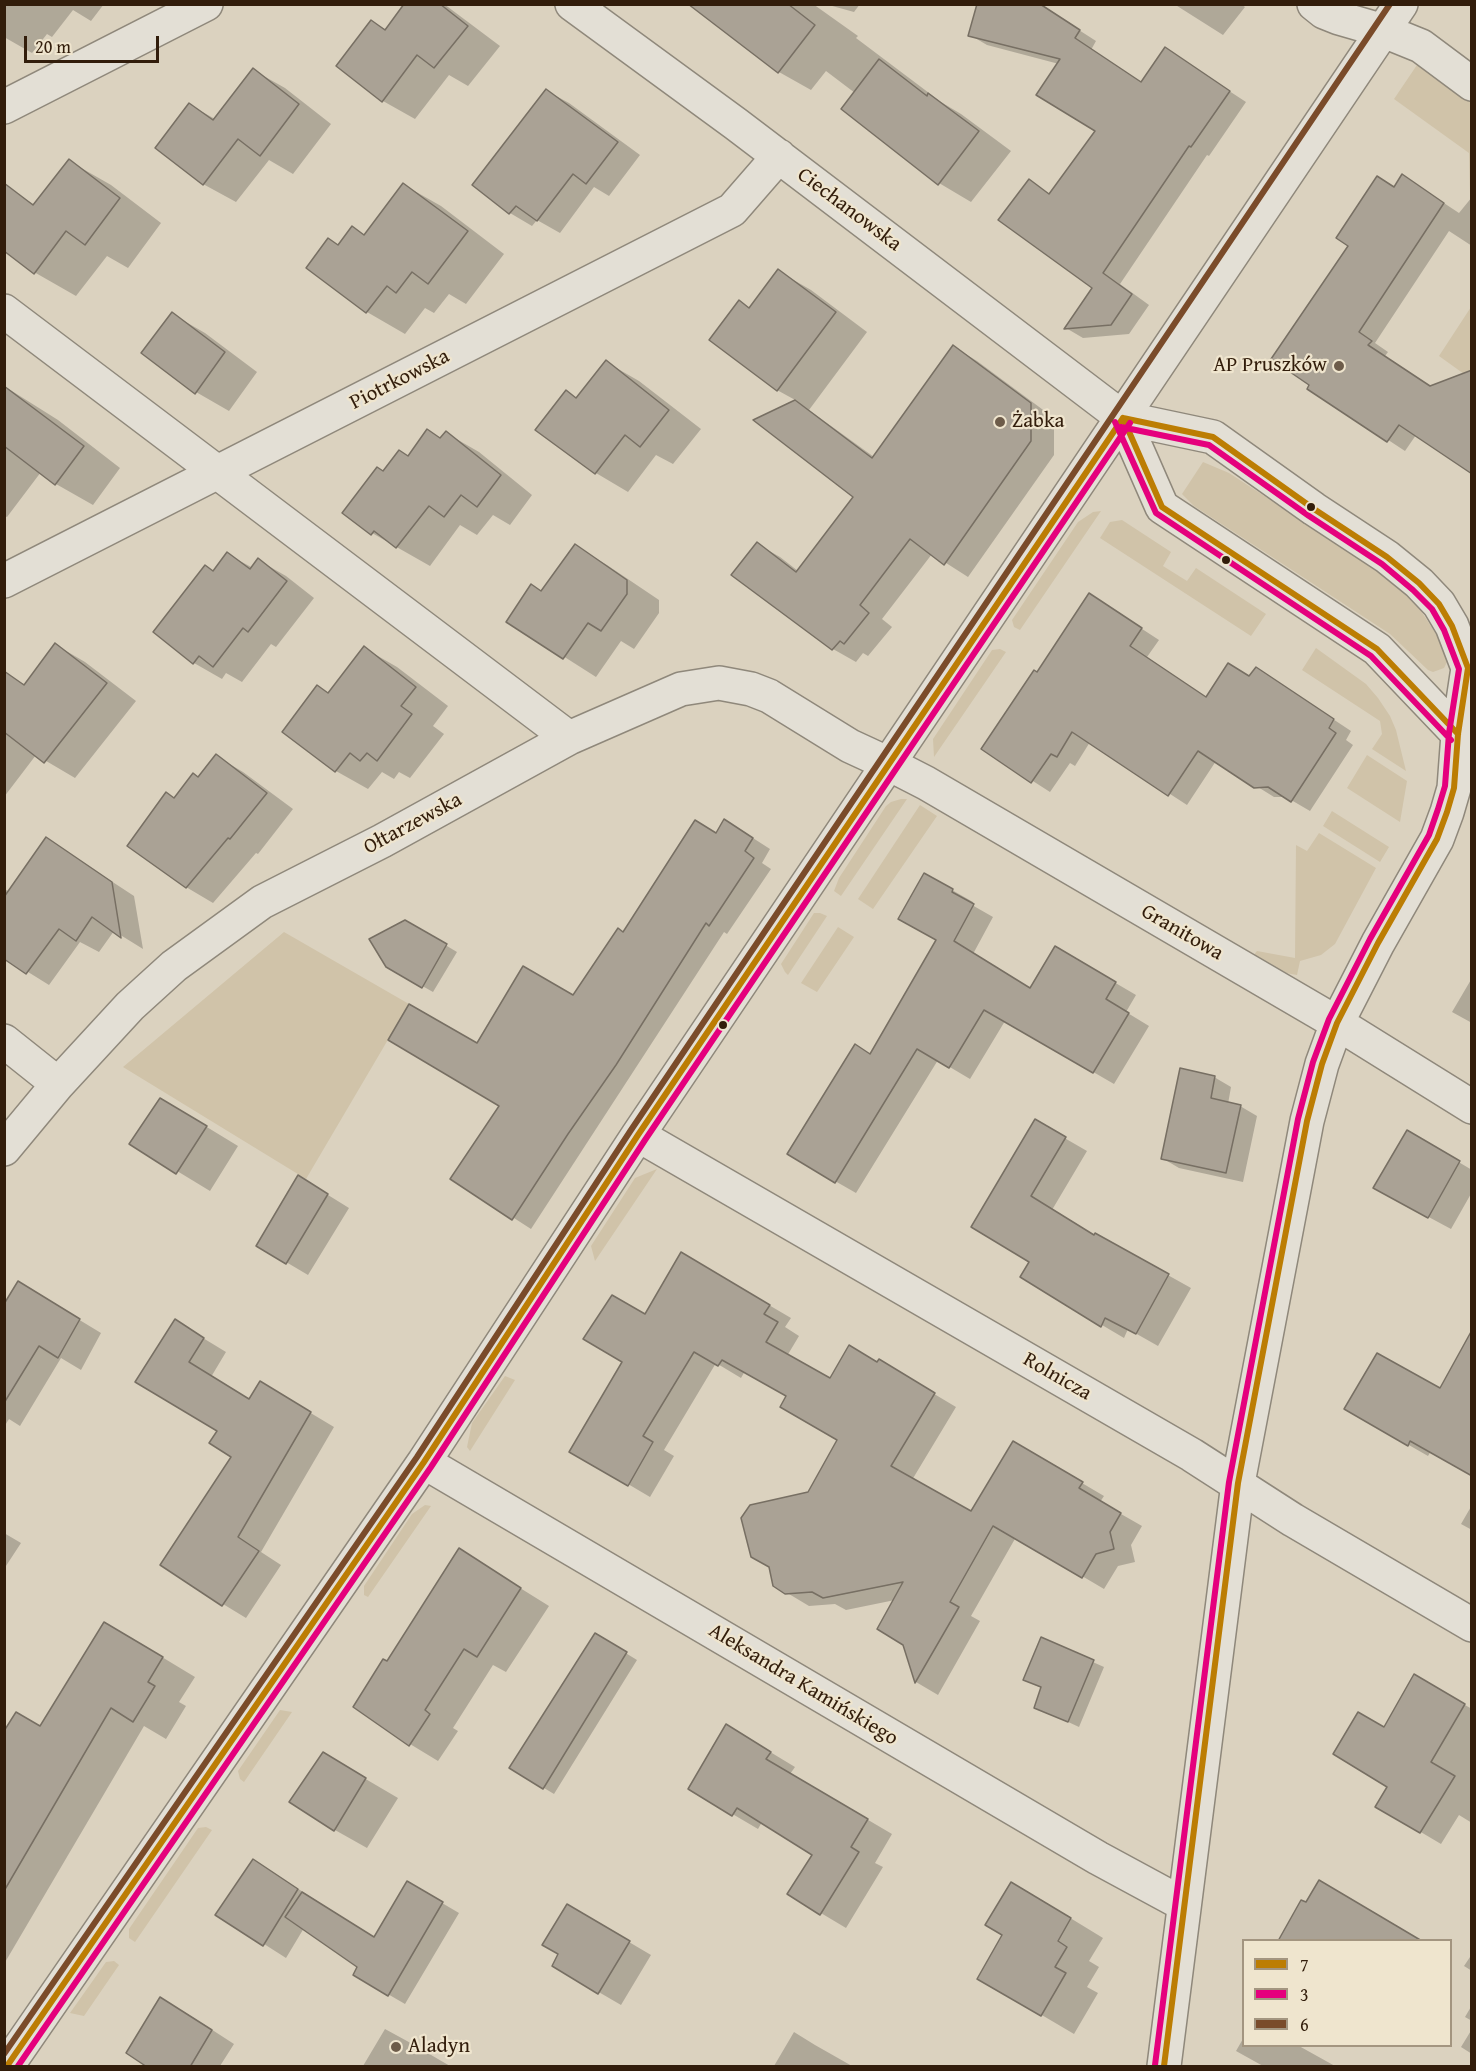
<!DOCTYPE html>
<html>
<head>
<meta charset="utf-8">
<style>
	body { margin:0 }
	#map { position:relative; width:1476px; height:2071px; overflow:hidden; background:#dbd2bf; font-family:"Gentium Book Plus",serif }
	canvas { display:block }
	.frame { position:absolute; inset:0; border:6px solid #321d0b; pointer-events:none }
	.legend { position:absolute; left:1242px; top:1939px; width:210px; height:108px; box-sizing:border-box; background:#efe5ce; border:2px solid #a39580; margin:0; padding:8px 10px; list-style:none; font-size:18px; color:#321d0b }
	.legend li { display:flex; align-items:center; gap:12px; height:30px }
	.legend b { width:30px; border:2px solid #a39580 }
	.scale { position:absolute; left:24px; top:36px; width:135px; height:27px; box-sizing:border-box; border:3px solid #321d0b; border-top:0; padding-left:8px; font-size:18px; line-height:21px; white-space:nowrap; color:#321d0b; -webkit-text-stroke:4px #efe5ce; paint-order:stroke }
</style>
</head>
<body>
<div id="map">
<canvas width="1476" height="2071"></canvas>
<div class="frame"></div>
<ul class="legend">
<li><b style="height:8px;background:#bc7d03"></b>7</li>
<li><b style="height:8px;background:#e5007d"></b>3</li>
<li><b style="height:8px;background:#7a4b2a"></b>6</li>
</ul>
<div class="scale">20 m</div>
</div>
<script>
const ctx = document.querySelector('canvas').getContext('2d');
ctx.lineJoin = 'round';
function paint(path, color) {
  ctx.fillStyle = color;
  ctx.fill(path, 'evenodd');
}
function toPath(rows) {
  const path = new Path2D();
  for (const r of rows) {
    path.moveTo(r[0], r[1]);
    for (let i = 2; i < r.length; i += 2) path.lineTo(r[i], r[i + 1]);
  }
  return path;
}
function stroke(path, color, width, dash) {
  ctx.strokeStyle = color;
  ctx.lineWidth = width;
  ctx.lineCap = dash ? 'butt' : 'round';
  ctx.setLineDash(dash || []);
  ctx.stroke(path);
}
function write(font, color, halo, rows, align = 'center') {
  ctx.font = font + ' "Gentium Book Plus",serif';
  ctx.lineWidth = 4.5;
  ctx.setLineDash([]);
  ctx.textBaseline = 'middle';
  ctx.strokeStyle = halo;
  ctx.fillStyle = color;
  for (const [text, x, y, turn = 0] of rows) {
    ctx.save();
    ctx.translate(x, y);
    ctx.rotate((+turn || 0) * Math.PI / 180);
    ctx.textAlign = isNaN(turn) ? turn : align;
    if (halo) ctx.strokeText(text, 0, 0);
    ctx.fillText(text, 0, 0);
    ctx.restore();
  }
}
paint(toPath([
	[1419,62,1471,101,1471,195,1470,194,1469,153,1394,99],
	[1471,307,1471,379,1439,356],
	[1203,462,1229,473,1329,538,1401,587,1421,611,1444,646,1447,662,1444,668,1433,672,1428,670,1390,634,1194,506,1182,494],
	[1101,511,1020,630,1014,627,1012,620,1078,522,1093,512],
	[1122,520,1171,552,1163,566,1187,581,1196,568,1266,614,1251,636,1100,538,1110,522],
	[1316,648,1366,684,1378,698,1390,716,1396,730,1406,771,1372,749,1382,734,1380,721,1302,670],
	[1000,649,1006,652,934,757,933,739,992,650],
	[1367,755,1407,781,1400,822,1347,788],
	[901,799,907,799,841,896,834,891,839,878,886,806,891,802],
	[920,805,937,816,873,909,858,899],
	[1332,811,1389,847,1380,862,1323,826],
	[1319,833,1376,868,1335,944,1321,955,1300,961,1297,975,1286,973,1253,956,1257,951,1295,958,1296,845,1307,851],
	[814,913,820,913,827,916,788,975,785,972,781,964],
	[838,927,854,937,817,992,801,983],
	[284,932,409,1004,306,1179,123,1067],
	[657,1169,595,1261,591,1246,635,1178],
	[505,1376,515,1380,470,1451,467,1447,472,1423],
	[425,1505,431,1506,368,1597,364,1595,364,1586,412,1514],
	[280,1710,292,1712,244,1782,240,1779,238,1771],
	[206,1827,212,1830,135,1942,129,1938,129,1929,198,1828],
	[114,1961,119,1965,84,2016,70,2013,106,1962]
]), '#d0c3a9');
paint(toPath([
	[4,4,104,4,91,21,73,10,52,37,47,34,32,53,4,37],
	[406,4,444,4,500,46,468,86,449,75,415,119,383,101,371,21,387,30],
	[690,4,813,4,858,36,856,38,941,102,961,114,1011,151,971,202,939,183,855,93,826,71,811,90,779,72],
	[825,4,860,4,854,12],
	[978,4,1044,4,1043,7,1096,41,1091,50,1142,83,1165,49,1246,102,1209,156,1207,155,1120,284,1149,305,1129,334,1083,338,1066,328,1094,288,1029,181,1050,194,1098,130,1059,64,987,45,970,35],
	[1174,4,1241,4,1245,7,1223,35],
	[253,70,285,88,331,124,293,174,269,160,236,202,203,184,190,105,215,119],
	[547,91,569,103,640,155,609,196,594,187,560,233,537,220,532,226,510,213],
	[69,161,111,185,161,223,128,268,107,256,76,296,34,272,15,193,35,205],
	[1403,176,1459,213,1472,197,1472,246,1449,231,1375,343,1388,352,1385,356,1431,387,1416,435,1405,451,1309,388,1395,188],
	[404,185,441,206,504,254,466,304,449,294,434,313,425,308,405,334,367,312,308,267,329,240,340,246,353,228,365,235],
	[778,271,811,290,867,332,809,410,874,457,954,347,977,361,1054,418,1054,455,968,577,932,554,882,619,892,627,868,656,863,653,856,662,833,649,734,575,757,544,780,557,798,571,855,496,756,421,797,401,777,390,740,302,750,308],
	[172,314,205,333,257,372,229,411,196,392],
	[606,362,639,381,701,429,673,464,656,455,628,492,596,473,578,399],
	[4,386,58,420,120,468,93,505,56,484,41,472,7,517,4,516],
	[428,431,441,439,446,433,479,452,532,495,510,525,493,515,477,535,460,525,430,566,372,533,383,473,408,457],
	[575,546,607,565,659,600,659,613,634,649,621,641,596,677,508,621,542,592],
	[227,554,253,568,258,560,286,576,314,598,276,647,271,644,242,682,226,673,222,679,194,663,155,632,214,572],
	[1090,595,1159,640,1147,657,1207,698,1250,678,1274,680,1351,731,1346,740,1353,745,1310,811,1286,797,1274,797,1216,761,1187,805,1090,742,1075,766,1070,763,1050,792,983,749,1037,673],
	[56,645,85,662,136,701,75,778,36,755,4,797,4,685,10,677,26,685],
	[364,648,397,667,448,706,433,726,444,734,410,778,399,772,394,779,382,772,368,789,336,771,318,687,329,693],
	[216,756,243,772,293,809,258,854,256,853,213,903,186,887,175,799,199,778],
	[742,831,770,849,762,863,771,869,727,934,724,932,531,1229,452,1178,501,1105,478,1046,573,997,624,934,717,834],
	[47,839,134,896,143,949,114,931,99,952,80,942,49,985,4,957,4,889,10,892],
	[952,890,973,902,972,905,993,917,973,954,1031,990,1056,948,1136,995,1126,1012,1149,1026,1114,1084,1005,1021,970,1079,938,1060,856,1193,835,1181,871,1055,938,940],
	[405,921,457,952,433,992,387,966],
	[1472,978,1472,1023,1452,1012],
	[1214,1077,1231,1087,1228,1104,1240,1106,1257,1116,1243,1182,1179,1168,1162,1158],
	[192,1118,238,1146,210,1191,131,1143],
	[1035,1121,1087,1151,1052,1210,1095,1236,1096,1235,1191,1288,1158,1346,1128,1329,1124,1338,1102,1325,1032,1262,973,1226],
	[1408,1132,1472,1170,1472,1192,1451,1229,1397,1200],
	[320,1190,349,1208,308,1275,259,1246],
	[682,1254,791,1318,785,1327,799,1336,787,1356,831,1380,877,1364,879,1361,956,1407,912,1480,971,1513,1014,1443,1104,1496,1100,1502,1142,1526,1131,1545,1135,1562,1118,1566,1104,1589,1016,1537,971,1616,980,1621,938,1695,916,1682,904,1644,895,1600,846,1610,835,1604,809,1606,774,1585,809,1493,840,1440,788,1396,745,1371,741,1378,716,1363,664,1450,674,1456,650,1497,572,1451,624,1362,646,1316],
	[40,1296,101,1333,81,1370,61,1358,20,1426,9,1419,4,1427,4,1307],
	[198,1335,226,1352,211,1377,250,1401,284,1397,334,1427,261,1552,281,1565,246,1618,223,1604,233,1457,219,1431,137,1381],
	[1441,1391,1431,1451,1428,1456,1346,1409],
	[1472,1505,1472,1530,1461,1524],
	[4,1533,21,1543,4,1569],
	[459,1550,549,1606,506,1672,493,1665,453,1728,458,1731,438,1761,410,1744,388,1663],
	[1041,1639,1104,1667,1079,1727,1036,1707,1043,1689,1025,1680],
	[606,1641,637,1660,554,1794,511,1768],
	[137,1642,195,1677,179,1702,186,1706,166,1739,144,1726,4,1964,4,1734,41,1728],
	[1414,1676,1472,1709,1472,1823,1459,1815,1441,1844,1377,1806,1389,1786,1384,1728],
	[752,1741,795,1767,790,1774,892,1834,875,1863,883,1867,846,1928,789,1894,814,1854,762,1822,758,1829,690,1789],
	[323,1754,398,1798,367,1848,335,1830],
	[275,1874,375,1938,408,1883,459,1913,405,2004,355,1975,359,1967,304,1928,286,1958,217,1914],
	[1044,1902,1103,1938,1089,1961,1099,1967,1087,1987,1098,1993,1074,2034,979,1978],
	[568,1906,651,1955,621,2005,554,1966,560,1954],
	[1472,1954,1472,1971,1464,1966],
	[1472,2005,1472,2021,1465,2017],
	[183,2011,234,2044,220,2066,150,2066],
	[385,2029,407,2041,450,2066,363,2066],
	[1472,2029,1472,2054,1461,2047],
	[794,2032,815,2045,852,2066,774,2066],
	[1244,2037,1244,2046,1299,2046,1335,2066,1263,2066,1236,2051]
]), '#0003');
const building = toPath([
	[404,4,440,4,468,26,434,68,417,55,382,102,336,66,371,20,385,30,404,4],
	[688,4,788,4,815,25,778,73,688,4],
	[977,4,1040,4,1080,30,1075,38,1141,82,1165,47,1230,91,1191,147,1189,146,1103,273,1132,294,1111,325,1064,329,1092,288,998,220,1029,179,1049,194,1095,131,1036,95,1060,59,968,36,977,4],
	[879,59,927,96,928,93,979,131,938,185,841,109,879,59],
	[253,68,299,104,260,156,238,139,203,185,155,148,189,103,213,120,253,68],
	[546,89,618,142,586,184,573,174,537,221,516,206,509,214,472,185,546,89],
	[69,159,120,198,85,245,66,231,34,274,4,251,4,183,33,205,69,159],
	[1402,174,1444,203,1359,332,1372,341,1368,345,1430,386,1472,370,1472,474,1399,425,1387,442,1307,389,1309,385,1271,359,1348,246,1336,238,1377,176,1394,187,1402,174],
	[403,183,468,231,428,284,412,272,396,293,387,286,366,313,306,268,328,238,338,245,352,226,364,235,403,183],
	[778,269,836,312,777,391,709,340,739,300,749,308,778,269],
	[172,312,225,352,195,394,141,353,172,312],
	[953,345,1031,403,1031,441,944,565,910,539,860,605,869,613,844,644,840,641,832,650,731,575,757,542,796,572,853,497,753,420,795,400,872,458,953,345],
	[606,360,669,410,640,447,625,435,595,474,535,430,566,390,576,398,606,360],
	[4,386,84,446,55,485,4,446,4,386],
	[427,429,440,438,446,431,501,475,477,507,461,495,444,517,429,506,396,548,374,531,371,535,342,513,377,467,383,471,399,450,408,456,427,429],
	[575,544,627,580,627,594,601,631,588,623,563,659,506,622,531,584,541,591,575,544],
	[227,552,250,569,258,558,287,581,248,632,243,628,213,667,199,656,193,664,153,632,205,565,213,571,227,552],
	[1089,593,1142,628,1130,646,1206,697,1228,663,1249,676,1256,667,1334,719,1329,728,1336,733,1291,802,1268,787,1254,788,1198,751,1168,796,1072,732,1057,757,1051,754,1031,783,981,749,1034,670,1037,672,1089,593],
	[55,643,107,683,44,763,4,732,4,671,24,685,55,643],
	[364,646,416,687,401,706,412,714,377,761,367,753,360,761,350,753,335,772,282,732,317,685,328,693,364,646],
	[216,754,267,793,230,839,228,838,186,888,127,846,166,792,174,798,193,773,198,777,216,754],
	[724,819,753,838,745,851,754,858,709,926,706,923,616,1065,568,1134,512,1220,450,1179,499,1106,388,1040,409,1004,477,1043,523,966,573,995,618,928,623,932,695,820,716,833,724,819],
	[46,837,112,882,121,938,92,917,76,941,59,929,26,974,4,959,4,897,46,837],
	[924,873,953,889,952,892,974,904,954,941,1030,988,1055,946,1116,982,1106,999,1129,1013,1093,1073,984,1010,949,1068,917,1049,835,1183,787,1154,855,1044,870,1054,936,940,898,919,924,873],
	[405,920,447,944,422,988,386,967,369,939,405,920],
	[1180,1068,1215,1076,1211,1098,1241,1105,1226,1173,1161,1159,1180,1068],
	[160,1098,207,1126,176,1174,129,1144,160,1098],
	[1035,1119,1066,1137,1031,1196,1094,1235,1095,1233,1169,1274,1136,1334,1105,1318,1101,1327,1020,1277,1029,1262,971,1227,1035,1119],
	[1407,1130,1460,1161,1428,1218,1373,1188,1407,1130],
	[298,1175,328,1194,286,1264,256,1246,298,1175],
	[681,1252,770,1305,764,1314,778,1322,766,1342,830,1378,849,1345,877,1362,879,1359,935,1393,891,1466,971,1511,1013,1441,1083,1482,1079,1488,1121,1513,1110,1532,1114,1549,1096,1554,1082,1578,993,1526,950,1602,959,1607,915,1683,903,1645,877,1629,903,1582,823,1598,812,1592,785,1594,773,1586,769,1567,751,1557,741,1518,750,1505,808,1492,837,1440,780,1407,786,1396,722,1360,718,1366,694,1352,643,1436,653,1442,628,1486,569,1452,622,1362,583,1339,612,1295,645,1314,681,1252],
	[18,1281,80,1319,58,1358,39,1346,4,1403,4,1304,18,1281],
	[175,1319,204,1338,189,1362,249,1399,260,1381,311,1412,238,1537,259,1551,222,1606,160,1565,231,1457,209,1443,217,1431,135,1382,175,1319],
	[1472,1330,1472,1476,1410,1441,1408,1446,1344,1409,1377,1353,1440,1388,1472,1330],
	[459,1548,521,1588,477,1657,464,1649,425,1710,430,1714,409,1746,353,1707,383,1659,387,1661,459,1548],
	[104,1622,163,1657,148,1682,155,1686,133,1722,111,1708,4,1891,4,1731,16,1712,40,1726,104,1622],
	[595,1633,627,1652,543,1789,509,1768,595,1633],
	[1041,1637,1094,1660,1068,1722,1034,1708,1041,1687,1023,1680,1041,1637],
	[1414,1674,1465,1704,1431,1762,1455,1776,1420,1833,1375,1807,1387,1787,1333,1754,1358,1712,1384,1727,1414,1674],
	[726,1724,771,1752,766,1759,868,1819,851,1847,859,1852,820,1915,787,1894,812,1855,737,1808,732,1816,688,1789,726,1724],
	[323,1752,366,1778,334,1831,289,1802,323,1752],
	[253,1859,298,1889,263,1946,215,1915,253,1859],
	[1319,1880,1422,1941,1278,1941,1301,1900,1306,1902,1319,1880],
	[407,1881,443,1902,388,1996,353,1975,357,1967,285,1917,302,1892,374,1937,407,1881],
	[1011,1882,1071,1918,1058,1941,1067,1947,1055,1967,1066,1973,1041,2016,977,1979,1002,1935,985,1925,1011,1882],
	[567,1904,630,1941,598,1994,552,1966,558,1954,542,1945,567,1904],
	[160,1997,212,2030,190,2067,147,2067,126,2053,160,1997]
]);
paint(building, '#aaa295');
stroke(building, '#776f63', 1.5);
const minor = toPath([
	[572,4,736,124,1123,418,1213,437,1314,509,1387,557,1419,583,1439,604,1452,626,1468,668,1458,734,1454,788,1447,812,1437,839,1378,943,1337,1023,1322,1064,1307,1121,1238,1483,1164,2066],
	[1314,4,1324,12,1339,18,1384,31,1421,46,1472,84],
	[4,107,206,4],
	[4,311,569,738],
	[1123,418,1162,507,1377,649,1458,734,1472,736],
	[4,581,732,210,779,156],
	[4,1041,58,1084],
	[638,1135,1192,1455,1293,1520,1472,1625],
	[4,1149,58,1084,130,1006,174,966,262,902,382,841,569,738,681,689,719,683,751,689,769,696,850,746,889,764,926,783,1337,1023,1472,1107],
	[424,1462,1098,1858,1183,1904],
	[7,2066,424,1462,638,1135,1401,4]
]);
stroke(minor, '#8f887b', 36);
stroke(minor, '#e3dfd5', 33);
stroke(toPath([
	[1123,418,1213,437,1314,509,1387,557,1419,583,1439,604,1452,626,1468,668,1458,734,1454,788,1447,812,1437,839,1378,943,1337,1023,1322,1064,1307,1121,1238,1483,1164,2066],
	[1123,418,1162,507,1377,649,1458,734],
	[7,2066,424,1462,638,1135,1123,418]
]), '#bc7d03', 6);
stroke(toPath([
	[1115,422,1156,513,1371,656,1451,740],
	[1121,427,1209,445,1309,516,1382,564,1413,590,1432,609,1444,630,1459,669,1449,733,1445,786,1438,809,1429,835,1370,939,1329,1019,1313,1062,1298,1119,1229,1482,1155,2065],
	[18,2066,431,1467,645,1140,1130,423]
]), '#e5007d', 6);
stroke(toPath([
	[4,2054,417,1457,631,1130,1390,4]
]), '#7a4b2a', 6);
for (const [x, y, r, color] of [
	[1339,366,6,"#6d5c4a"],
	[1000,422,6,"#6d5c4a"],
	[1311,507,5,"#321d0b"],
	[1226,560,5,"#321d0b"],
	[723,1025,5,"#321d0b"],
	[396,2047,6,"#6d5c4a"]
]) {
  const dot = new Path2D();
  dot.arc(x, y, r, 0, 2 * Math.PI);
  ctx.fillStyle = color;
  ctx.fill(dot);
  stroke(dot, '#efe5ce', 2);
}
write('21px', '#321d0b', '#efe5ce', [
	["Ciechanowska",849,210,37],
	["Piotrkowska",400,380,-27],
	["Ołtarzewska",413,824,-28],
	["Granitowa",1182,933,30],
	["Rolnicza",1057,1377,30],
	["Aleksandra Kamińskiego",803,1685,31]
]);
write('21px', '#321d0b', '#efe5ce', [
	["AP Pruszków",1327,366,"right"],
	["Żabka",1012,422],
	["Aladyn",408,2047]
], 'left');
</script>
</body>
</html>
